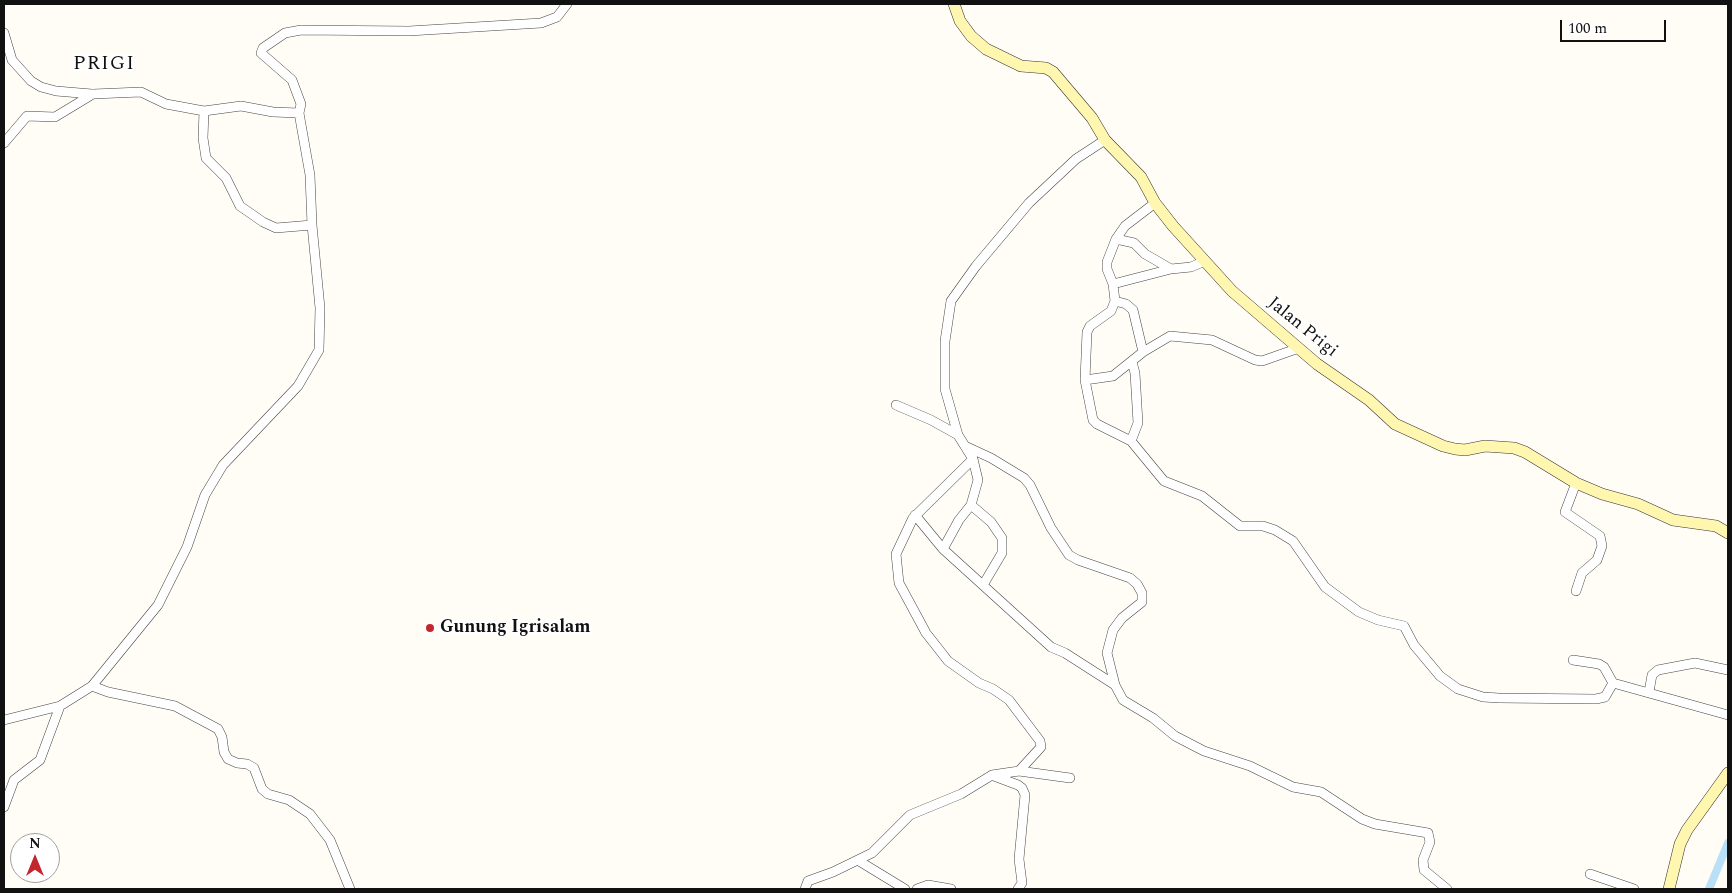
<!DOCTYPE html>
<html>
<head>
<meta charset="utf-8">
<style>
	body { margin:0 }
	#map { position:relative; width:1732px; height:893px; overflow:hidden; background:#fffdf5; font-family:Spectral,serif }
	canvas { display:block }
	.frame { position:absolute; inset:0; border:5px solid #111; pointer-events:none }
	.north { position:absolute; left:10px; top:833px; width:50px; height:50px; box-sizing:border-box; background:#fff; border:1px solid #a0a0a0; border-radius:50%; rotate:0deg; font-size:14px; font-weight:700; line-height:20px; text-align:center; color:#111 }
	.north::after { content:''; display:block; margin:auto; width:18px; height:22px; background:#c4262e; clip-path:polygon(50% 0,100% 100%,50% 72%,0 100%) }
	.scale { position:absolute; left:1560px; top:20px; width:106px; height:22px; box-sizing:border-box; border:2px solid #111; border-top:0; padding-left:6px; font-size:15px; line-height:18px; white-space:nowrap; color:#111; -webkit-text-stroke:4px #fff; paint-order:stroke }
</style>
</head>
<body>
<div id="map">
<canvas width="1732" height="893"></canvas>
<div class="frame"></div>
<div class="north">N</div>
<div class="scale">100 m</div>
</div>
<script>
const ctx = document.querySelector('canvas').getContext('2d');
ctx.lineJoin = 'round';
function toPath(rows) {
  const path = new Path2D();
  for (const r of rows) {
    path.moveTo(r[0], r[1]);
    for (let i = 2; i < r.length; i += 2) path.lineTo(r[i], r[i + 1]);
  }
  return path;
}
function stroke(path, color, width, dash) {
  ctx.strokeStyle = color;
  ctx.lineWidth = width;
  ctx.lineCap = dash ? 'butt' : 'round';
  ctx.setLineDash(dash || []);
  ctx.stroke(path);
}
function write(font, color, halo, rows, align = 'center') {
  ctx.font = font + ' Spectral,serif';
  ctx.lineWidth = 5;
  ctx.setLineDash([]);
  ctx.textBaseline = 'middle';
  ctx.strokeStyle = halo;
  ctx.fillStyle = color;
  for (const [text, x, y, turn = 0] of rows) {
    ctx.save();
    ctx.translate(x, y);
    ctx.rotate((+turn || 0) * Math.PI / 180);
    ctx.textAlign = isNaN(turn) ? turn : align;
    if (halo) ctx.strokeText(text, 0, 0);
    ctx.fillText(text, 0, 0);
    ctx.restore();
  }
}
stroke(toPath([
	[1709,889,1728,843]
]), '#b9e0f7', 8);
const street = toPath([
	[4,33,12,60,31,81,41,87,56,91,92,94],
	[204,111,203,138,206,158,226,178,240,206,263,222,276,228,312,225],
	[4,143,27,116,55,117,93,94,141,92,166,104,204,111,241,106,273,112,299,113,301,104,292,80,261,53,263,48,285,33,301,30,409,31,541,23,557,17,567,4],
	[1155,203,1125,226,1116,239,1107,262,1107,269,1113,284,1115,301,1111,311,1090,326,1087,332,1085,380,1093,420,1097,424,1131,441,1164,481,1202,496,1240,526,1263,526,1275,530,1293,541,1325,587,1359,612,1378,620,1404,626,1414,645,1440,676,1458,689,1483,697,1499,698,1596,699,1605,697,1613,683,1728,715],
	[1116,239,1134,243,1145,254,1171,269],
	[1113,284,1171,269,1191,267,1205,261],
	[1115,301,1126,304,1133,310,1143,352],
	[1085,380,1113,376,1143,352,1170,336,1212,340,1255,360,1262,361,1299,348],
	[896,405,931,420,958,435],
	[1131,441,1138,423,1135,373,1132,362],
	[965,446,991,458,1024,478,1030,485,1051,528,1069,555,1078,560,1130,578,1137,584,1142,593,1142,602,1122,618,1113,630,1107,653,1115,685,1123,700,1153,718,1175,736,1204,751,1250,766,1293,787,1321,792,1362,819,1375,824,1428,833,1430,842,1423,860,1424,870,1447,889],
	[973,459,978,480,971,505,959,520,943,549,1051,647,1065,653,1115,685],
	[971,505,991,522,1002,538,1002,553,983,585],
	[915,515,943,549],
	[1576,591,1582,573,1597,560,1602,546,1600,536,1565,512,1576,483],
	[1573,660,1599,664,1604,667,1613,683],
	[92,686,108,692,175,706,218,729,222,737,224,752,228,759,237,763,247,764,254,768,262,789,268,794,289,800,310,814,330,840,350,889],
	[1649,692,1652,675,1658,670,1695,663,1728,670],
	[4,720,60,706,92,686,158,605,187,547,205,495,223,465,298,386,319,350,320,308,312,225,310,175,299,113],
	[1019,771,1070,778],
	[994,776,1018,785,1022,788,1025,795,1019,859,1022,883,1018,889],
	[4,807,14,780,40,760,60,706],
	[859,861,905,889],
	[1590,874,1634,889],
	[805,889,808,881,833,872,872,853,910,815,961,794,992,775,1019,771,1041,747,1040,741,1009,700,993,689,979,683,948,661,926,633,899,583,896,554,913,518,973,459,958,435,945,389,945,341,951,301,976,266,1029,203,1076,159,1105,140],
	[917,889,928,885,951,889]
]);
const secondary = toPath([
	[954,4,960,21,971,36,986,49,1021,66,1046,68,1053,72,1092,118,1105,140,1141,177,1155,203,1173,226,1232,291,1317,364,1369,400,1395,424,1443,446,1455,449,1465,450,1485,446,1514,448,1525,452,1576,483,1602,494,1638,504,1673,520,1716,526,1728,533],
	[1669,889,1680,844,1687,830,1728,773]
]);
stroke(street, '#444', 10);
stroke(secondary, '#333', 12);
stroke(street, '#fff', 9);
stroke(secondary, '#fff6b0', 11);
for (const [x, y, r, color] of [
	[430,628,5,"#c4262e"]
]) {
  const dot = new Path2D();
  dot.arc(x, y, r, 0, 2 * Math.PI);
  ctx.fillStyle = color;
  ctx.fill(dot);
  stroke(dot, '#fff', 2);
}
write('18px', '#111', '#fff', [
	["Jalan Prigi",1302,328,39]
]);
write('bold 18px', '#111', '#fff', [
	["Gunung Igrisalam",440,628]
], 'left');
ctx.letterSpacing = '1px';
write('20px', '#111', '#fff', [
	["PRIGI",104,65]
]);
ctx.letterSpacing = '0px';
</script>
</body>
</html>
